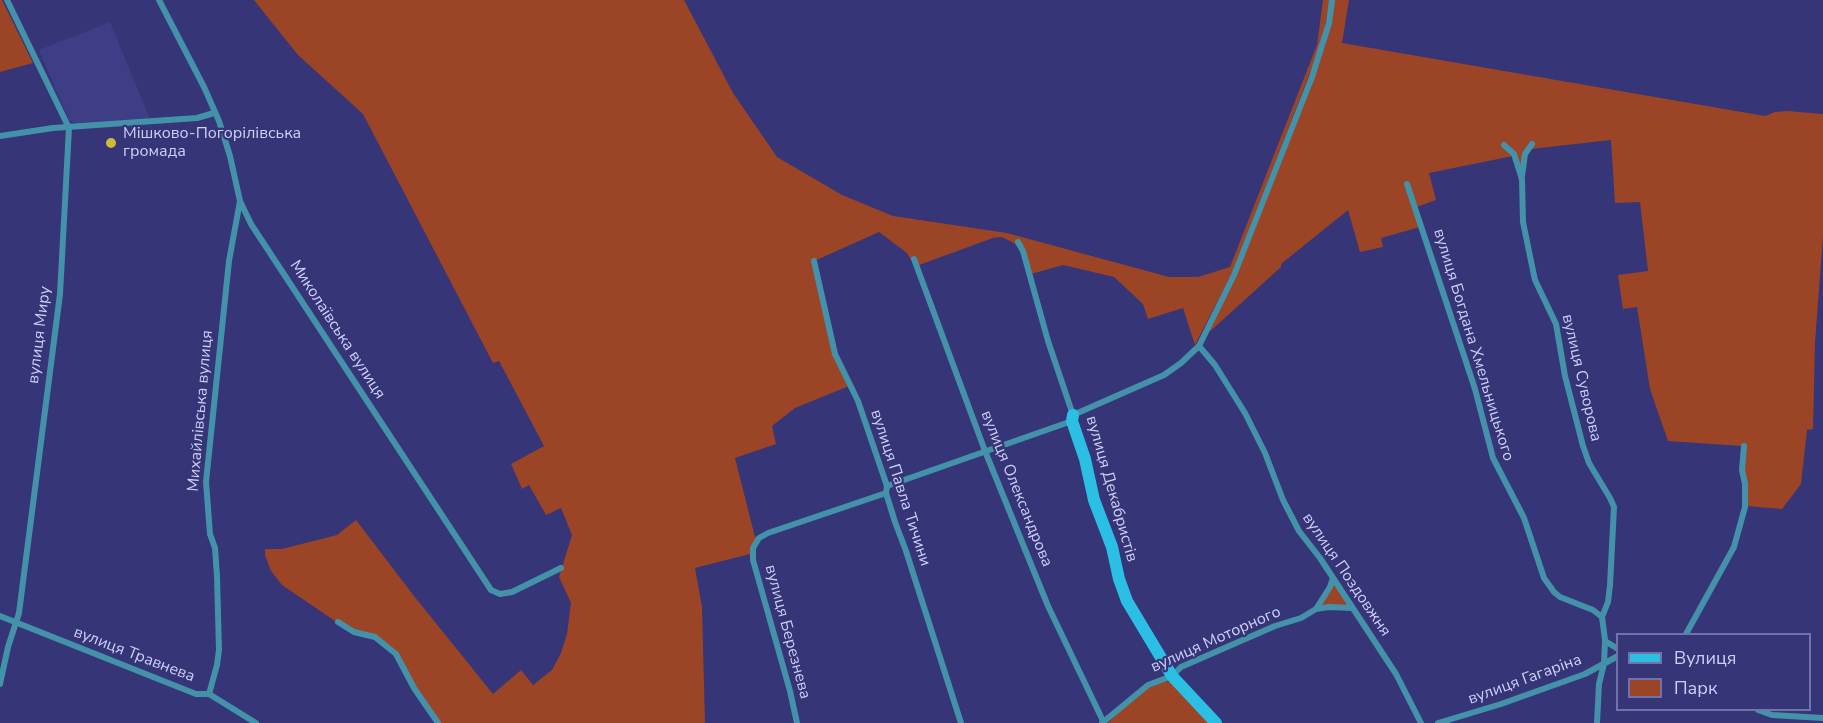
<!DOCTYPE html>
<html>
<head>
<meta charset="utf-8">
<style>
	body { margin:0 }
	#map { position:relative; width:1823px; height:723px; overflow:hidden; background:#353577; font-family:"Nunito Sans",sans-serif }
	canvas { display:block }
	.legend { position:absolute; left:1616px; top:633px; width:195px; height:78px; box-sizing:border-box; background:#353577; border:2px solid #7173ab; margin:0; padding:8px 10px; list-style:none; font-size:18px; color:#ccd0f8 }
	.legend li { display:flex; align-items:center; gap:12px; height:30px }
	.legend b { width:30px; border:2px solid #7173ab }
</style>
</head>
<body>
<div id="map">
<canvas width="1823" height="723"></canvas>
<ul class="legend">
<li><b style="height:8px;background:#2bbfe4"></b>Вулиця</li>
<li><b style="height:16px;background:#9b4526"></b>Парк</li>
</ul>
</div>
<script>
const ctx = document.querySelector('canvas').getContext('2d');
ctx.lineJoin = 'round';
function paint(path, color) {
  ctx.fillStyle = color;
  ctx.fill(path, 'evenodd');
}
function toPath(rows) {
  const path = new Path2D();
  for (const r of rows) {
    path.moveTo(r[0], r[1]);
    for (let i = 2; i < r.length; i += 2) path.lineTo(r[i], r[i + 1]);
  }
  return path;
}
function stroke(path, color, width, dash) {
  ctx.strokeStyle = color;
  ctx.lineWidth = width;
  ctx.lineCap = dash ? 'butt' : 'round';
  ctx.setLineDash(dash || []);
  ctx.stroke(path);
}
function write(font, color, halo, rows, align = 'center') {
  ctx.font = font + ' "Nunito Sans",sans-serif';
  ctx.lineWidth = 4.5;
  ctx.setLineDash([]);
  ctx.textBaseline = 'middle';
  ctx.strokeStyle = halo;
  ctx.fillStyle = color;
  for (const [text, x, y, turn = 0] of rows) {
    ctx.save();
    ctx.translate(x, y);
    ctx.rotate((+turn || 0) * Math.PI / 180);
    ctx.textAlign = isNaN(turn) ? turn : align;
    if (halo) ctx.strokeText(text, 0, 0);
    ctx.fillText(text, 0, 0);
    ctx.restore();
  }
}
paint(toPath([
	[110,22,150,119,75,124,69,120,39,50]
]), '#3e3e87');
paint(toPath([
	[0,0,2,0,33,63,0,72],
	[254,0,684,0,733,93,777,157,842,195,893,216,1007,233,1169,277,1198,277,1230,267,1317,45,1323,0,1330,0,1322,42,1232,273,1195,345,1183,308,1148,319,1143,304,1114,277,1063,265,1031,274,1032,283,1029,284,1021,251,1014,243,1002,237,993,238,919,265,911,260,907,253,879,232,812,262,834,354,849,386,795,408,772,426,776,444,735,458,755,537,758,537,750,554,695,568,702,607,705,723,436,723,395,656,370,636,353,633,332,619,282,585,271,571,265,555,265,549,282,549,337,535,356,520,414,596,493,694,521,670,533,685,552,670,561,653,567,634,571,603,559,577,572,535,561,508,546,515,529,485,522,489,511,464,544,446,499,361,493,363,363,114,298,55],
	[1334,0,1349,0,1342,43,1765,116,1775,112,1788,111,1823,114,1823,235,1815,343,1813,429,1807,430,1801,484,1782,509,1747,506,1742,446,1668,441,1650,389,1637,307,1623,309,1618,275,1648,271,1640,202,1615,203,1611,140,1531,149,1527,154,1523,180,1519,181,1513,156,1429,173,1436,200,1414,208,1420,227,1381,238,1383,247,1360,252,1348,210,1281,264,1281,267,1207,334,1301,112],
	[1334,583,1349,605,1320,607],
	[1163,681,1170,682,1212,723,1108,723,1122,709,1149,687]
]), '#9b4526');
stroke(toPath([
	[159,0,204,87,219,121,230,156,240,201,251,224,491,590,500,594,512,592,561,568],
	[0,136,53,128,197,118,214,113],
	[1504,145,1514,154,1522,179,1523,222,1531,261,1535,280,1556,324,1565,376,1583,446,1589,463,1610,498,1614,507,1610,585,1608,602,1602,617,1605,640,1604,664,1599,684,1597,723],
	[1522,176,1525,154,1532,144],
	[1407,184,1475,389,1493,458,1524,518,1544,578,1554,592,1560,597,1593,610,1602,617],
	[1018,242,1023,251,1048,341,1073,415,1164,375,1181,363,1199,346,1234,275,1312,77,1329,23,1332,0],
	[914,259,985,451,1048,606,1104,723],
	[814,261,835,354,858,401,887,486,886,493,895,522,906,551,961,723],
	[1199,346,1215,365,1245,413,1265,453,1283,500,1299,531,1320,558,1396,674,1421,723],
	[887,486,1072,421],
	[1316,609,1330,587,1333,578],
	[0,616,196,694,209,694,256,723],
	[338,622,354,632,375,637,396,654,414,688,438,723],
	[1686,634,1734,547,1745,507,1745,484,1742,470,1744,446],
	[1605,641,1618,649],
	[0,684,8,647,19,613,60,294,69,128,7,0],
	[209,694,217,665,219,650,217,576,215,548,210,534,206,482,229,261,240,201],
	[1758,710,1772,715,1823,718],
	[797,723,790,691,753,560,753,548,759,538,768,533,886,493],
	[1102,723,1148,685,1172,676,1181,667,1275,626,1301,618,1316,609,1329,607,1352,608],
	[1438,723,1501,704,1585,674,1618,656]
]), '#4392a9', 6);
stroke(toPath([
	[1073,415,1072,421,1085,459,1094,500,1112,547,1119,579,1127,601,1172,676,1216,723]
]), '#2bbfe4', 12);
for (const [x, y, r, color] of [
	[111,143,6,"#cdb938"]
]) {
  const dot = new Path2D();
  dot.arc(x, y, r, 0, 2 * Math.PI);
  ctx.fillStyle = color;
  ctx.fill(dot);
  stroke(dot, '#353577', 2);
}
write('16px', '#ccd0f8', '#353577', [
	["Мішково-Погорілівська",123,134],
	["громада",123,152]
], 'left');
write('16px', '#ccd0f8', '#353577', [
	["Миколаївська вулиця",337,330,57],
	["вулиця Миру",40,335,-83],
	["вулиця Богдана Хмельницького",1473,345,73],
	["вулиця Суворова",1581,378,77],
	["Михайлівська вулиця",201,411,-85],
	["вулиця Павла Тичини",900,488,72],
	["вулиця Олександрова",1016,489,68],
	["вулиця Декабристів",1111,489,74],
	["вулиця Поздовжня",1346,575,56],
	["вулиця Березнева",787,632,75],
	["вулиця Моторного",1216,640,-24],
	["вулиця Травнева",134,655,21],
	["вулиця Гагаріна",1525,680,-20]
]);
</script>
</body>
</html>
